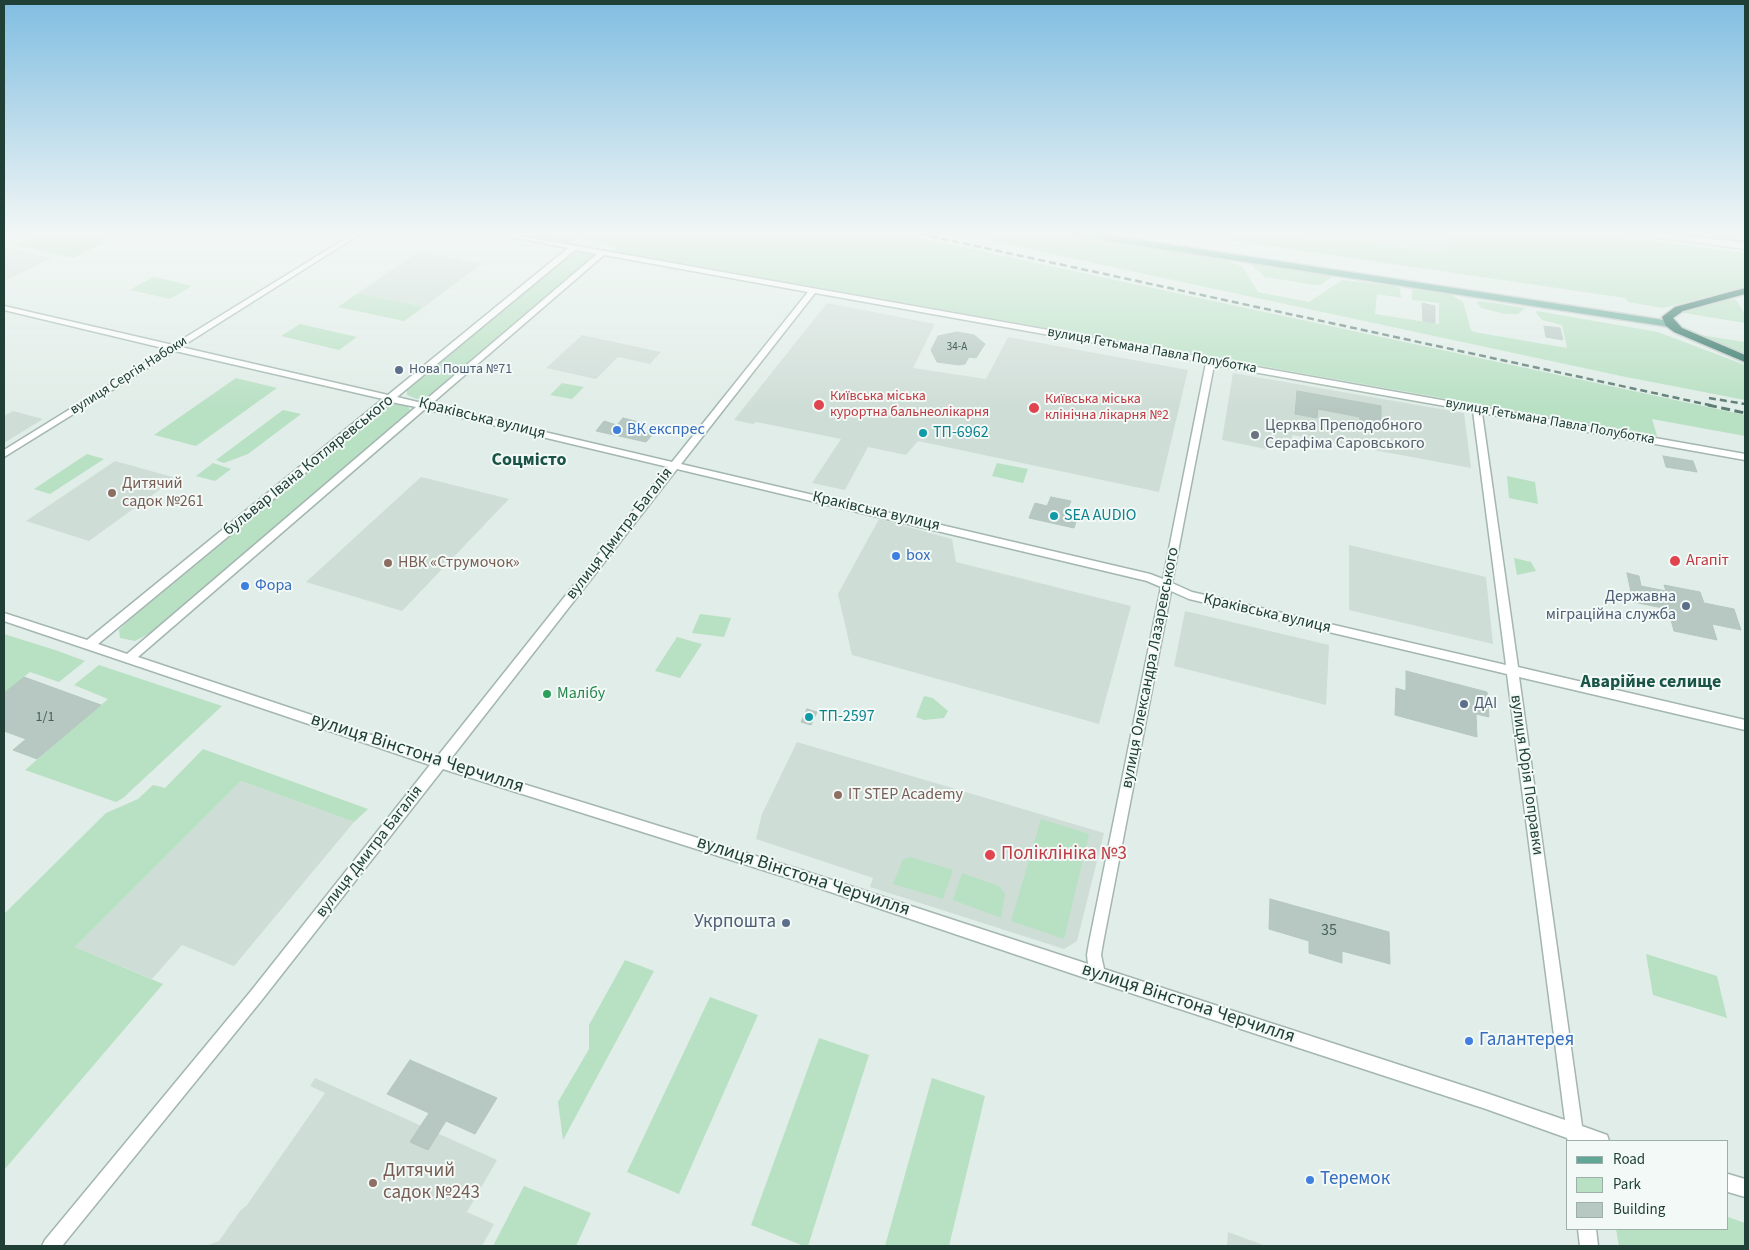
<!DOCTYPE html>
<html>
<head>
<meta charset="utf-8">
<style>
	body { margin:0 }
	#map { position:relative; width:1749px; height:1250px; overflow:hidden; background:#e1ede8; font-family:"Source Sans 3",sans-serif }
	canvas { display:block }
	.frame { position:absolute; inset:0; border:5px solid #204037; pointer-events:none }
	.legend { position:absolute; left:1566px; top:1140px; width:162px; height:90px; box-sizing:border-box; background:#f2f9f6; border:1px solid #9eafaa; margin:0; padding:6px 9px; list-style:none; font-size:15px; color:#204037 }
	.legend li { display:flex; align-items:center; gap:10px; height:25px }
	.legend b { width:25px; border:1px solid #9eafaa }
</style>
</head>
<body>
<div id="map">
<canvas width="1749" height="1250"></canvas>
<div class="frame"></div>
<ul class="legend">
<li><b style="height:6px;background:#62a795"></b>Road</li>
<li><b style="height:14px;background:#b8e0c3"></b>Park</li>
<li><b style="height:14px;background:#b6c8c1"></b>Building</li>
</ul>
</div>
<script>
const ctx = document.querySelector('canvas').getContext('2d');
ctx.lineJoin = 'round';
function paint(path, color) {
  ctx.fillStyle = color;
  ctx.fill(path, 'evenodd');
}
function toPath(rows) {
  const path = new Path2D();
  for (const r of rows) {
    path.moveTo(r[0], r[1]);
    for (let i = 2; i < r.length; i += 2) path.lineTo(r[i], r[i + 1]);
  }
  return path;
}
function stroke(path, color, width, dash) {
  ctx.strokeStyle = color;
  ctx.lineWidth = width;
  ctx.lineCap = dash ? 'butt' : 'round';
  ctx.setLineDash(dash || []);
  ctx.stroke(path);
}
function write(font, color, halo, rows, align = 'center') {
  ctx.font = font + ' "Source Sans 3",sans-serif';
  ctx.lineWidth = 4;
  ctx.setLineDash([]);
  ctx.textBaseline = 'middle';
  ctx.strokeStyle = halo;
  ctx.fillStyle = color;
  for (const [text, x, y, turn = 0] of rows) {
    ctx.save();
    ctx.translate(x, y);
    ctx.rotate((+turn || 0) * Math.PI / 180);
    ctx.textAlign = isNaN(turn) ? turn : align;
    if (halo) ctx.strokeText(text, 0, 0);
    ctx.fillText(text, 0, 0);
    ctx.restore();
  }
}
paint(toPath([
	[1306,234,1447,234,1449,254],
	[1669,234,1745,234,1745,244],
	[4,247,52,258,4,281],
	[419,251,482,264,424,307,358,293],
	[827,303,935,324,913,368,986,379,1008,337,1188,370,1159,492,918,441,906,455,868,447,845,490,812,483,841,439,756,422,753,424,734,420],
	[582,335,661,352,650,364,618,357,596,379,546,368],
	[1233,373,1464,413,1471,468,1292,435,1291,446,1267,442,1266,449,1222,440],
	[13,411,43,419,4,443,4,416],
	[115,461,176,478,89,541,26,521],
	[421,477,509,499,402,611,306,582],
	[879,519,952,539,956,562,1131,606,1099,724,852,655,838,594],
	[1349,545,1486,577,1493,644,1349,610],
	[1185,611,1329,645,1326,705,1174,666],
	[797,742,1104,833,1077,941,1064,949,870,887,873,878,756,839,762,814],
	[241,781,354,822,234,966,182,945,152,979,75,947],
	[315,1078,497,1160,467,1212,494,1224,482,1246,206,1246,219,1241,240,1211,247,1205,325,1093,310,1086],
	[1228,1232,1266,1246,1227,1246]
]), '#cfddd7');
paint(toPath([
	[40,234,122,234,74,258,16,245],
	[515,234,901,234,1745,415,1745,436,1652,419,1657,436,611,251,616,247,577,239,571,244],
	[958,234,1066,234,1227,260,1243,267,1258,292,1309,302,1342,280,1396,286,1400,289,1401,298,1377,294,1375,314,1439,324,1439,303,1412,300,1412,291,1413,289,1452,295,1463,302,1471,330,1474,332,1567,348,1562,325,1542,320,1536,313,1537,311,1658,332,1745,365,1745,400,1621,376],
	[1187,234,1306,234,1449,254,1447,234,1603,234,1745,253,1745,287,1663,308,1628,302,1625,298],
	[579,250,595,255,431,395,417,399,407,395,407,390,572,252],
	[1248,262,1335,275,1322,284,1315,285,1265,277],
	[153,277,172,281,192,286,170,299,130,290],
	[358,293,424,307,404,321,338,307],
	[1729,299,1736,300,1745,314,1745,323,1684,313,1683,311],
	[1481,301,1525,308,1518,314,1505,314,1481,308,1477,302],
	[300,324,357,337,339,350,281,336],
	[1694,334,1745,342,1745,356],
	[236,378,277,388,196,446,154,435],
	[562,383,584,387,572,399,550,395],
	[395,404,408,406,410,410,154,631,135,641,120,638,119,630,127,622,386,408],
	[283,410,301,414,248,454,224,463,216,460],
	[87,454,104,459,50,494,34,489],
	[213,463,231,469,215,481,196,476],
	[997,463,1028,469,1023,483,992,476],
	[1507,476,1535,482,1538,504,1509,498],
	[1514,558,1531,562,1536,571,1517,575],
	[700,614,731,618,724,637,692,633],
	[4,634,58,651,85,661,59,682,30,672,4,693],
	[677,637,702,644,680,678,655,671],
	[99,665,222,706,123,798,116,802,25,770,108,699,74,685],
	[924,696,933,698,948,711,944,718,924,720,916,717],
	[203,749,368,809,354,822,241,781,75,947,163,984,4,1170,4,914,106,813,138,799,153,785,165,788],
	[1041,819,1089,834,1064,939,1011,921],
	[910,857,953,870,943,899,893,884,903,859],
	[962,873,999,886,1005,894,1001,918,953,900],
	[1646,954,1717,976,1727,1018,1653,995],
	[625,960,654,971,563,1140,558,1102,589,1049,589,1025],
	[710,997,758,1015,679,1194,627,1172],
	[819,1038,869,1055,808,1246,804,1246,751,1225],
	[932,1078,985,1096,949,1246,885,1246],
	[524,1186,591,1213,576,1246,493,1246],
	[1728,1217,1745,1223,1745,1246,1619,1246,1616,1229,1728,1229]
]), '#b8e0c3');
const building = toPath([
	[1422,303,1435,306,1435,323,1423,321,1422,303],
	[1544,326,1560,328,1563,340,1546,337,1544,326],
	[957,332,974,335,985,344,976,358,969,357,965,364,959,365,937,362,931,350,938,336,957,332],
	[1297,391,1381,406,1381,429,1359,425,1360,417,1318,409,1317,418,1295,414,1297,391],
	[623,418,643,423,637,430,653,434,646,442,596,431,604,421,617,425,623,418],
	[1663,456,1693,461,1697,472,1666,467,1663,456],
	[1051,497,1071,501,1067,510,1079,513,1074,528,1029,518,1035,503,1047,506,1051,497],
	[1627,573,1639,576,1641,586,1666,591,1664,585,1700,592,1704,603,1734,609,1741,630,1712,624,1717,640,1674,631,1668,609,1633,602,1627,573],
	[1406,671,1487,692,1489,717,1476,714,1477,737,1395,715,1396,688,1406,691,1406,671],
	[24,677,101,705,37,759,13,750,26,739,4,731,4,693,24,677],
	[807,709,817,712,811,725,801,722,807,709],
	[1270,899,1389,932,1390,964,1342,951,1342,963,1309,953,1309,941,1269,929,1270,899],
	[410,1060,497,1098,475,1134,446,1121,428,1150,410,1142,429,1113,387,1094,410,1060]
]);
paint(building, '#b6c8c1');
stroke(building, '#b3c7bf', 1);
const street = toPath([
	[353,234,360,234,181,347,388,395,568,248,496,234,509,234,1745,454,1745,460,1482,413,1518,667,1745,720,1745,730,1519,677,1582,1126,1607,1135,1609,1141,1568,1141,1567,1138,1486,1109,1097,982,801,882,443,769,261,1001,62,1246,42,1246,45,1240,251,991,430,765,4,621,4,613,87,640,383,399,175,351,4,457,4,450,167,349,4,310,4,306,173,345,353,234],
	[575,250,597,254,422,403,397,397,575,250],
	[604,255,808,292,672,462,430,405,604,255],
	[815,293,1206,363,1163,579,1150,574,681,464,815,293],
	[1214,365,1473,411,1506,665,1192,592,1172,583,1214,365],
	[391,402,416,407,127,654,98,644,391,402],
	[425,409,668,467,437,757,138,657,425,409],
	[677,469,1147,581,1161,587,1089,943,1087,955,1088,964,801,870,449,761,677,469],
	[1171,591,1189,599,1507,674,1565,1120,1486,1093,1104,969,1101,955,1103,943,1171,591],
	[1728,1174,1745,1179,1745,1197,1728,1192,1728,1174],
	[1578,1229,1596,1229,1598,1246,1580,1246,1578,1229]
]);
const secondary = toPath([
	[1648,234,1673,234,1745,243,1745,249,1653,237,1648,234]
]);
const primary = toPath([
	[1078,234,1100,234,1670,321,1675,324,1670,327,1083,237,1078,234]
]);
const highway = toPath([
	[1745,288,1745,294,1683,311,1673,318,1682,328,1745,355,1745,362,1674,332,1666,326,1662,317,1675,307,1745,288]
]);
stroke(street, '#a3b6af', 3);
stroke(secondary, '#9fbab0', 3);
stroke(primary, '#c1cac7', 3);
stroke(highway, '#c1cac7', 3);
paint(street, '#fff');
paint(secondary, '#fff');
paint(primary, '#62a795');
paint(highway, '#296f60');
stroke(toPath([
	[920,234,1714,406],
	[1709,398,1745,404]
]), '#5a7b72', 2.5, [7, 4]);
stroke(toPath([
	[1708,405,1745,413]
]), '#5a7b72', 3, [9, 4.5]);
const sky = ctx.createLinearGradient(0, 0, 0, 409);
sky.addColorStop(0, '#80bde1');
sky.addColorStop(0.57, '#f2f7f5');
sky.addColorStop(1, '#f2f7f500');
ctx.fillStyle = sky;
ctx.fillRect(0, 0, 1749, 409);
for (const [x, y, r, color] of [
	[399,370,5,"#5c6f8a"],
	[819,405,6,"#e0444e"],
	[1034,408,6,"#e0444e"],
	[617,430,5,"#3f7fe0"],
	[923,433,5,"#0f9aa8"],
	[1255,435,5,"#6b7280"],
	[112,493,5,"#8d6e63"],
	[1054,516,5,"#0f9aa8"],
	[896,556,5,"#3f7fe0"],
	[1675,561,6,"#e0444e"],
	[388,563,5,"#8d6e63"],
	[245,586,5,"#3f7fe0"],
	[1686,606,5,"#5c6f8a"],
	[547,694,5,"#2e9e5b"],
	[1464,704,5,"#5c6f8a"],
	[809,717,5,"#0f9aa8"],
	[838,795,5,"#8d6e63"],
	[990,855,6,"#e0444e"],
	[786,923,5,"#5c6f8a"],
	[1469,1041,5,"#3f7fe0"],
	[1310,1180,5,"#3f7fe0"],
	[373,1183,5,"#8d6e63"]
]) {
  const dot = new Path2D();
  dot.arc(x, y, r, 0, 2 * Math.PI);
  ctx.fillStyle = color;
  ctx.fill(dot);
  stroke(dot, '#f2f9f6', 2);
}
write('11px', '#46625a', null, [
	["34-А",957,348]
]);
write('14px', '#204037', '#f2f9f6', [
	["вулиця Гетьмана Павла Полуботка",1152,351,10],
	["вулиця Сергія Набоки",129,376,-32],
	["вулиця Гетьмана Павла Полуботка",1550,422,10]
]);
write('14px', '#4e5e75', '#f2f9f6', [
	["Нова Пошта №71",409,370]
], 'left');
write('14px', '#be3a42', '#f2f9f6', [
	["Київська міська",830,397],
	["курортна бальнеолікарня",830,413],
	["Київська міська",1045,400],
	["клінічна лікарня №2",1045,416]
], 'left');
write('14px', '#46625a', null, [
	["1/1",45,718]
]);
write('16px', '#204037', '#f2f9f6', [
	["Краківська вулиця",482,419,14],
	["бульвар Івана Котляревського",309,466,-39],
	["Краківська вулиця",876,512,13],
	["вулиця Дмитра Багалія",620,534,-52],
	["Краківська вулиця",1267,614,13],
	["вулиця Олександра Лазаревського",1151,668,-79],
	["вулиця Юрія Поправки",1526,775,82],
	["вулиця Дмитра Багалія",370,852,-52]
]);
write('16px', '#5b616d', '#f2f9f6', [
	["Церква Преподобного",1265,426],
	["Серафіма Саровського",1265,444]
], 'left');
write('16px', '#366cbe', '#f2f9f6', [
	["ВК експрес",627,430],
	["box",906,556],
	["Фора",255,586]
], 'left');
write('16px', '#0d838f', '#f2f9f6', [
	["ТП-6962",933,433],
	["SEA AUDIO",1064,516],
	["ТП-2597",819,717]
], 'left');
write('16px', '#785e54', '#f2f9f6', [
	["Дитячий",122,484],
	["садок №261",122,502],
	["НВК «Струмочок»",398,563],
	["IT STEP Academy",848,795]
], 'left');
write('16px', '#be3a42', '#f2f9f6', [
	["Агапіт",1686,561]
], 'left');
write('16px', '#4e5e75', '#f2f9f6', [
	["Державна",1676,597],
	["міграційна служба",1676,615],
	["ДАІ",1474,704,"left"]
], 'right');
write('16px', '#27864d', '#f2f9f6', [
	["Малібу",557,694]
], 'left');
write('16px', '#46625a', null, [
	["35",1329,931]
]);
write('bold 18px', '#1a5446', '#f2f9f6', [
	["Соцмісто",529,461],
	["Аварійне селище",1651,683]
]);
write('19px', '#204037', '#f2f9f6', [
	["вулиця Вінстона Черчилля",417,754,18],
	["вулиця Вінстона Черчилля",803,877,18],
	["вулиця Вінстона Черчилля",1188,1004,18]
]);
write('19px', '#be3a42', '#f2f9f6', [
	["Поліклініка №3",1001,855]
], 'left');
write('19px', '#4e5e75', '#f2f9f6', [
	["Укрпошта",776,923]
], 'right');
write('19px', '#366cbe', '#f2f9f6', [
	["Галантерея",1479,1041],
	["Теремок",1320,1180]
], 'left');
write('19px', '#785e54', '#f2f9f6', [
	["Дитячий",383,1172],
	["садок №243",383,1194]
], 'left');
</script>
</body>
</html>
